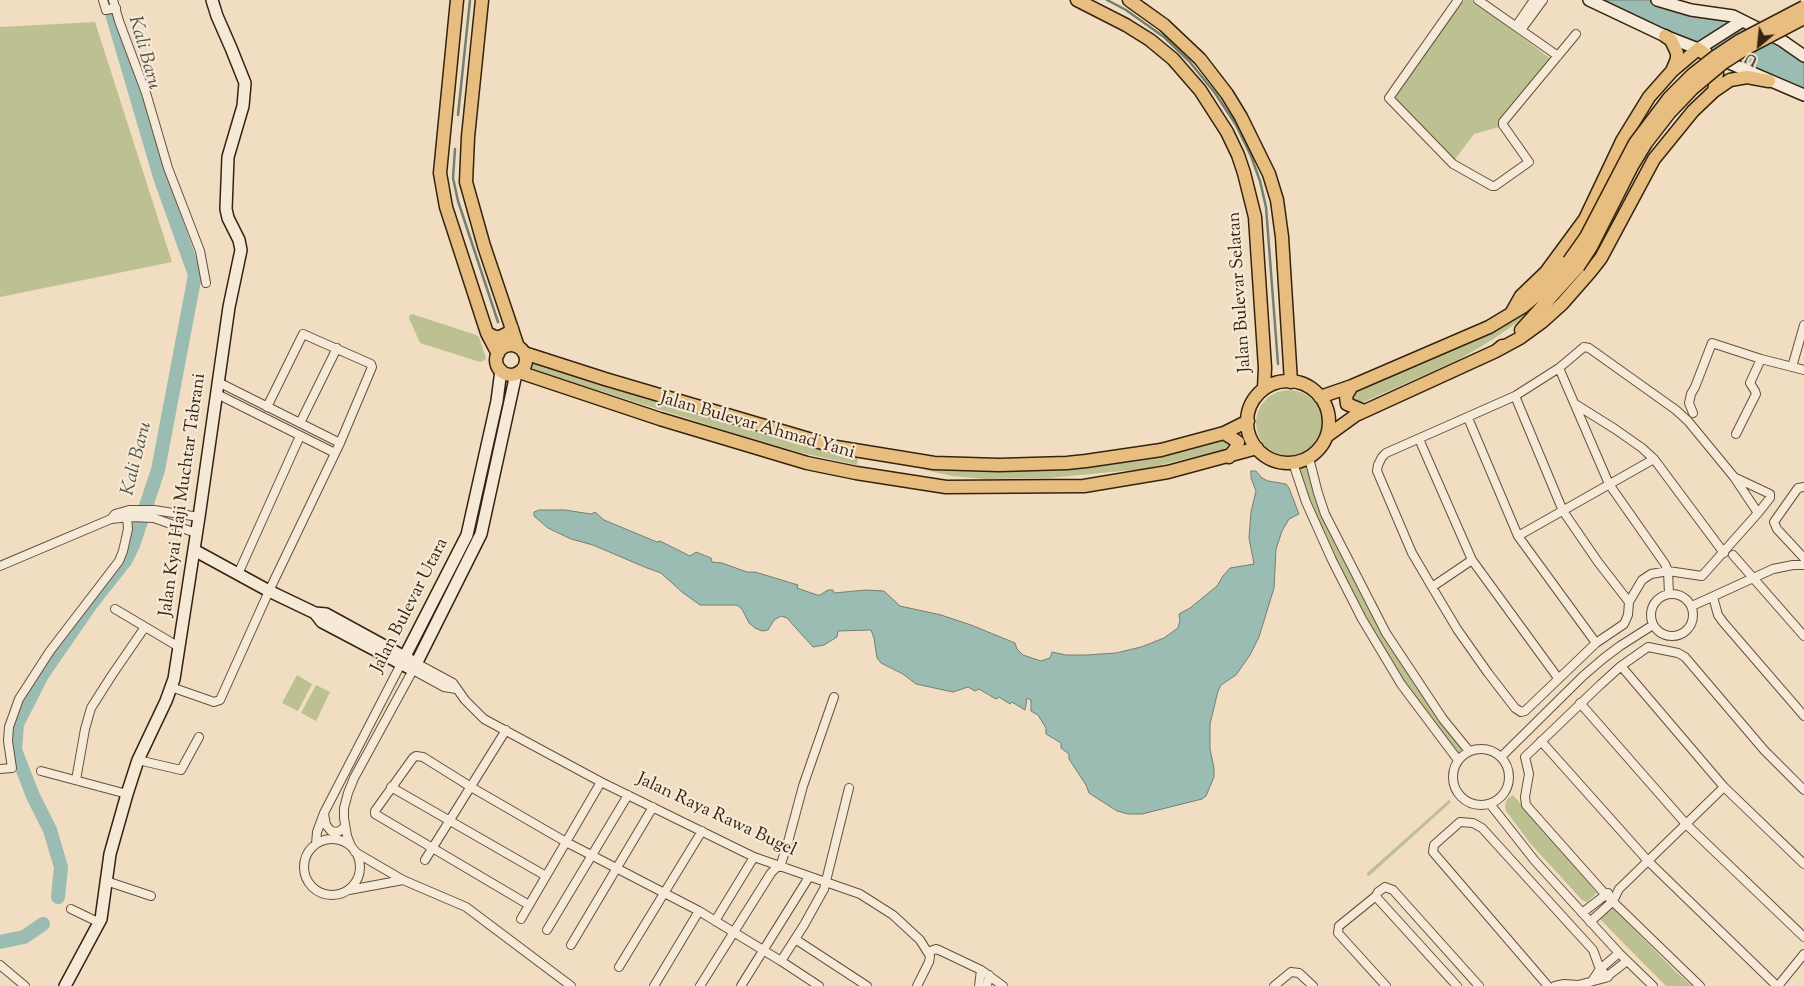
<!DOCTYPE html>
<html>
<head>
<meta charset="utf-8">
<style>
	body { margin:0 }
	#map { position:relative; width:1804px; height:986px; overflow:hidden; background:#f1ddc1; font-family:"Sorts Mill Goudy",serif }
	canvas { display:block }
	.north { position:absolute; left:1734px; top:20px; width:50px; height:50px; -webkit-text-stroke:4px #f6e9d7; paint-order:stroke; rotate:208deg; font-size:14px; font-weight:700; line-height:20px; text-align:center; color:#34230e }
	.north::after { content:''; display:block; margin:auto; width:18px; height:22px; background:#34230e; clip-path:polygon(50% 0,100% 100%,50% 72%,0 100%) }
</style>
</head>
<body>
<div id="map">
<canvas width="1804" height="986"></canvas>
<div class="north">U</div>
</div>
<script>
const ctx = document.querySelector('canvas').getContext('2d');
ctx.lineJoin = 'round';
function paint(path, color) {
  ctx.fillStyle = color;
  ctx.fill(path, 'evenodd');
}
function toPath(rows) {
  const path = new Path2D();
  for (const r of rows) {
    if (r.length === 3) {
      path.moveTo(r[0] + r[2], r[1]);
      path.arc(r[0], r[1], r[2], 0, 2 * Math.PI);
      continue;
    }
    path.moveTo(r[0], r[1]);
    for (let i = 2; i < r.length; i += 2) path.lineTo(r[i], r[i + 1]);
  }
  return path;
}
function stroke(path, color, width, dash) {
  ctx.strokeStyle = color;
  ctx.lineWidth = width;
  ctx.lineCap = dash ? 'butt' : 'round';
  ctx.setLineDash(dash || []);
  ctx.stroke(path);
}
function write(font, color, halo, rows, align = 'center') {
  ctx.font = font + ' "Sorts Mill Goudy",serif';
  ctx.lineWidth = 4.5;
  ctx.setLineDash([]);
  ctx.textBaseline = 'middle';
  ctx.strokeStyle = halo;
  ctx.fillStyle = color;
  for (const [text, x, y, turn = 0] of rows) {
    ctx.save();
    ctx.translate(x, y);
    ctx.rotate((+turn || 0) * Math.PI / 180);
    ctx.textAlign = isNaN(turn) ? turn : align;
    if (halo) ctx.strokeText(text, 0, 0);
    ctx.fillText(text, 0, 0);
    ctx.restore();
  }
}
paint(toPath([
	[1464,0,1472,0,1551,59,1499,127,1474,134,1453,162,1391,98],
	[95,22,172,262,0,297,0,27],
	[1535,302,1538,303,1518,322,1492,340,1458,360,1357,405,1350,396,1353,392],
	[412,314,476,335,479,337,486,358,485,360,480,362,420,343,409,318,409,316],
	[533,362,753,430,804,445,858,457,857,465,802,453,750,438,533,370,531,368],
	[1289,423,33],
	[1226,438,1232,446,1225,450,1143,469,1049,478,986,479,952,476,925,470,924,467,989,471,1050,471,1093,467,1144,460],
	[1309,458,1318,493,1386,633,1469,751,1458,760,1401,684,1332,560,1293,463],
	[297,675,312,684,298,711,282,703],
	[316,685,330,692,316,721,301,713],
	[1513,795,1597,893,1587,902,1582,900,1530,843,1506,811,1505,805,1507,799],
	[1449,800,1451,802,1369,876,1367,875,1367,873],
	[1610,905,1676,972,1692,986,1666,986,1641,961,1600,919,1599,916]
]), '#bdc090');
const water = toPath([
	[1589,0,1657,0,1733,16,1804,56,1804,95,1589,0],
	[1251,471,1256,471,1262,478,1268,481,1286,484,1289,488,1299,514,1289,519,1282,531,1276,549,1274,588,1259,637,1250,655,1236,675,1221,685,1218,691,1210,724,1210,749,1214,768,1214,777,1206,796,1202,799,1142,814,1128,814,1117,811,1089,793,1086,785,1069,759,1069,754,1061,748,1061,743,1046,734,1046,728,1038,715,1031,711,1031,700,1027,698,1025,710,1012,702,1010,704,999,697,996,699,979,689,975,691,968,687,953,692,916,684,903,674,881,663,877,658,874,638,871,630,838,631,837,637,824,645,813,647,787,618,781,616,774,620,768,630,762,631,755,628,749,623,742,609,737,605,700,605,682,592,661,573,647,568,593,545,571,539,548,528,534,516,534,512,539,510,565,510,591,514,595,512,604,520,657,542,660,541,690,556,696,552,711,558,712,562,722,563,747,572,755,572,798,585,797,588,817,595,820,595,828,590,833,590,834,593,866,590,884,591,900,606,941,615,971,625,1015,643,1017,649,1023,655,1041,661,1050,658,1052,652,1066,655,1087,655,1116,653,1141,647,1164,638,1178,628,1180,620,1179,614,1190,608,1217,586,1223,576,1230,568,1254,564,1249,538,1251,512,1256,491,1251,478,1251,471]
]);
paint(water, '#9bbcb3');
stroke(water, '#727f71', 1);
stroke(toPath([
	[1107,0,1126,10,1164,37,1189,61,1215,93,1236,125,1251,156,1260,181,1266,207,1278,364],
	[458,115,470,0],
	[455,149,453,178,458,201,498,322]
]), '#727f71', 2.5);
stroke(toPath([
	[58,897,61,867,50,830,33,796,15,750,17,724,42,675,91,604,125,561,133,545,158,470,195,275,161,180,108,0],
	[0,942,24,937,43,924]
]), '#9bbcb3', 14);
const street = toPath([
	[103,0,106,10,116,8],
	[113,0,119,21,146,93,168,168,200,251,206,283],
	[1458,0,1389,98,1453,164,1492,186,1495,186,1529,162,1503,125,1503,122,1576,34],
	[1478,0,1558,56],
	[1516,26,1534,0],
	[1521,30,1543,0],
	[1584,347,1589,348,1676,410,1688,421,1734,477,1758,513,1702,576,1668,571,1651,574,1642,580,1629,602,1628,615,1624,624,1596,643,1525,711,1521,712,1515,708,1488,673,1457,629,1432,587,1412,553,1377,471,1378,465,1382,457,1386,453,1515,396,1559,368,1584,347],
	[1792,367,1804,325],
	[1559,368,1609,484,1665,564,1668,571,1669,594],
	[218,382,340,443],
	[217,394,335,453],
	[1515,396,1563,511,1598,562,1629,602],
	[1575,404,1615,429,1642,448,1654,459,1724,553],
	[1693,413,1689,403,1691,394,1695,387,1712,343,1761,359,1804,370],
	[1468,418,1518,536,1596,643],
	[300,423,337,348],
	[1736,434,1756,394,1755,391,1750,383,1761,359],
	[1419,439,1472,560,1558,678],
	[1309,458,1318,493,1325,514,1386,633,1443,719,1469,751],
	[1293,463,1306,502,1332,560,1362,619,1401,684,1458,760],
	[1736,478,1770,494,1770,498,1758,513],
	[1804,487,1798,488,1774,522,1777,529,1804,558],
	[196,533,154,518,130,517,111,519,115,514,129,510,154,510,199,517],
	[1518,536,1654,459],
	[1733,555,1804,636],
	[0,566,111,519],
	[238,574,300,436],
	[1432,587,1472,560],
	[1672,615,21],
	[1713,597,1718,615,1723,622,1804,716],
	[1692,606,1773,569,1793,565,1804,565],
	[115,609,179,647],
	[416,663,453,683,465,700,484,719,601,782,754,857,860,894,893,915,920,940,930,956,929,962,917,986],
	[1621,666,1724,787,1804,864],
	[171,687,214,702,220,700,269,591,340,443,372,367,371,364,303,334,267,407],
	[1580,703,1686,824,1804,937],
	[1541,741,1648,861,1777,986],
	[1481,777,28],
	[1501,757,1583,676,1604,658,1620,646,1653,625],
	[138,760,181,770,199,737],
	[0,769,12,768,8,741,9,727,19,699,50,651,119,561,123,551,128,529,127,517],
	[41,771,127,794],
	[76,780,85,729,91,708,112,675,145,627],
	[391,787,546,876],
	[1490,804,1535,861,1619,953,1653,986],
	[324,814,326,825,331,831,338,832,345,827],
	[332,867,28],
	[316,844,317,832,324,813,401,664],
	[351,846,347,836,344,818,344,808,348,793,354,778,413,670,444,687,456,689],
	[425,860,506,730],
	[780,867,788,842,803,786,834,697],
	[403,880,466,907,571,986],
	[106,881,151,896],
	[349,890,403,880,355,852],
	[1376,896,1339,926,1338,933,1386,986],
	[529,905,375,814,375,811,413,758,416,756,423,757,471,787,566,842,699,911,781,961,819,986],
	[71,909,100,923],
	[1582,913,1608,893],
	[521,919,601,782],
	[715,921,754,857],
	[1590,922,1613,901,1619,889,1724,787],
	[547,930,628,795],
	[795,939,867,986],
	[571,945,653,807],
	[928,952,936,949,941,951,981,970,1003,986],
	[781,961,804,925,824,889,849,788],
	[0,965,25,986],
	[619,967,702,831],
	[1592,981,1600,969,1619,953],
	[654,986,699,911],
	[700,986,771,873,778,866],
	[741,986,809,877],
	[979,986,981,970],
	[987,986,989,975],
	[1274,986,1291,972,1299,973,1313,986],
	[1457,986,1378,899,1376,896,1378,892,1385,887,1393,890,1479,986],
	[1548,986,1433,852,1434,845,1460,822,1473,823,1482,828,1593,950,1600,969,1608,977],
	[1555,986,1564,984,1578,985,1605,978,1627,961],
	[1700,986,1605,894,1526,805,1525,797,1529,774,1525,757,1600,685,1621,666,1648,647,1678,653,1685,657,1764,750,1804,790],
	[1778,986,1804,954]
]);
const secondary = toPath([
	[1589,0,1665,36,1706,52],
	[1657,0,1691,10,1733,16,1781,40,1804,56],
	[1698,49,1742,21],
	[1720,59,1804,95],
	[194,550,269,591,315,613,326,614,410,660],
	[315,613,322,622,413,670,481,534,516,374],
	[401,664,467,535,497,401,501,370],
	[65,986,101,919,110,854,127,794,138,760,166,701,174,679,199,517,229,307,241,250,239,240,228,218,226,209,228,157,243,106,245,83,231,48,217,16,212,0]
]);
const primary = toPath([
	[457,0,440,173,446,207,487,333,498,354],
	[482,0,468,137,466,182,484,246,518,347],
	[1077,0,1126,25,1150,40,1173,59,1200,90,1227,132,1238,155,1244,173,1255,217,1265,368,1264,388],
	[1129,0,1164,25,1200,59,1227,94,1241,117,1269,174,1277,200,1282,237,1291,382],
	[1665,36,1671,40,1677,53,1677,59,1672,71],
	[1512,312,1521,296,1546,272,1585,219,1622,141,1649,97,1672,71,1698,49,1708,56,1715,66,1717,73,1714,91],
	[1521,330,1578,267],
	[487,333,495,337,500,337,508,333,512,328],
	[511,360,15],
	[1496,351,1520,338,1542,322,1562,304,1590,272,1601,258,1654,159,1693,111,1714,91,1730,80,1747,77,1769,81],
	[524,353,605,379,836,447,934,463,999,465,1067,463,1086,461,1161,450,1224,433,1248,421],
	[519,372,660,419,807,463,856,473,946,487,1084,486,1168,472,1257,448],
	[1288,422,41],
	[1352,386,1346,396,1347,404,1364,411],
	[1320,397,1352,386,1489,327,1524,306,1542,291,1569,261],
	[1224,433,1238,442,1236,448,1229,457],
	[1327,436,1356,415,1496,351,1502,346]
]);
stroke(street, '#63523b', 10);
stroke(secondary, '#34230e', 14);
stroke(primary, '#34230e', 15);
stroke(street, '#f6e9d7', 8);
stroke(secondary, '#f6e9d7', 11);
stroke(primary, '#e8be80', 12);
const primaryBridge = toPath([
	[1569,261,1586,237,1635,143,1669,98,1692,75,1715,57,1739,41,1804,7],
	[1578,267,1591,247,1632,166,1646,143,1670,112,1692,89,1723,63,1745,49,1804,18]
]);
stroke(primaryBridge, '#34230e', 15, []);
stroke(primaryBridge, '#e8be80', 12);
write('18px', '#34230e', '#f6e9d7', [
	["Jalan Bulevar Selatan",1241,292,-94],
	["Jalan Bulevar Ahmad Yani",757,427,16],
	["Jalan Kyai Haji Muchtar Tabrani",184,495,-82],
	["Jalan Bulevar Utara",411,606,-63],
	["Jalan Raya Rawa Bugel",716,816,25]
]);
write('italic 19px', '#535140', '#f6e9d7', [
	["Kali Baru",143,53,74],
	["Kali Baru",138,459,-76]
]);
</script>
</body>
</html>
